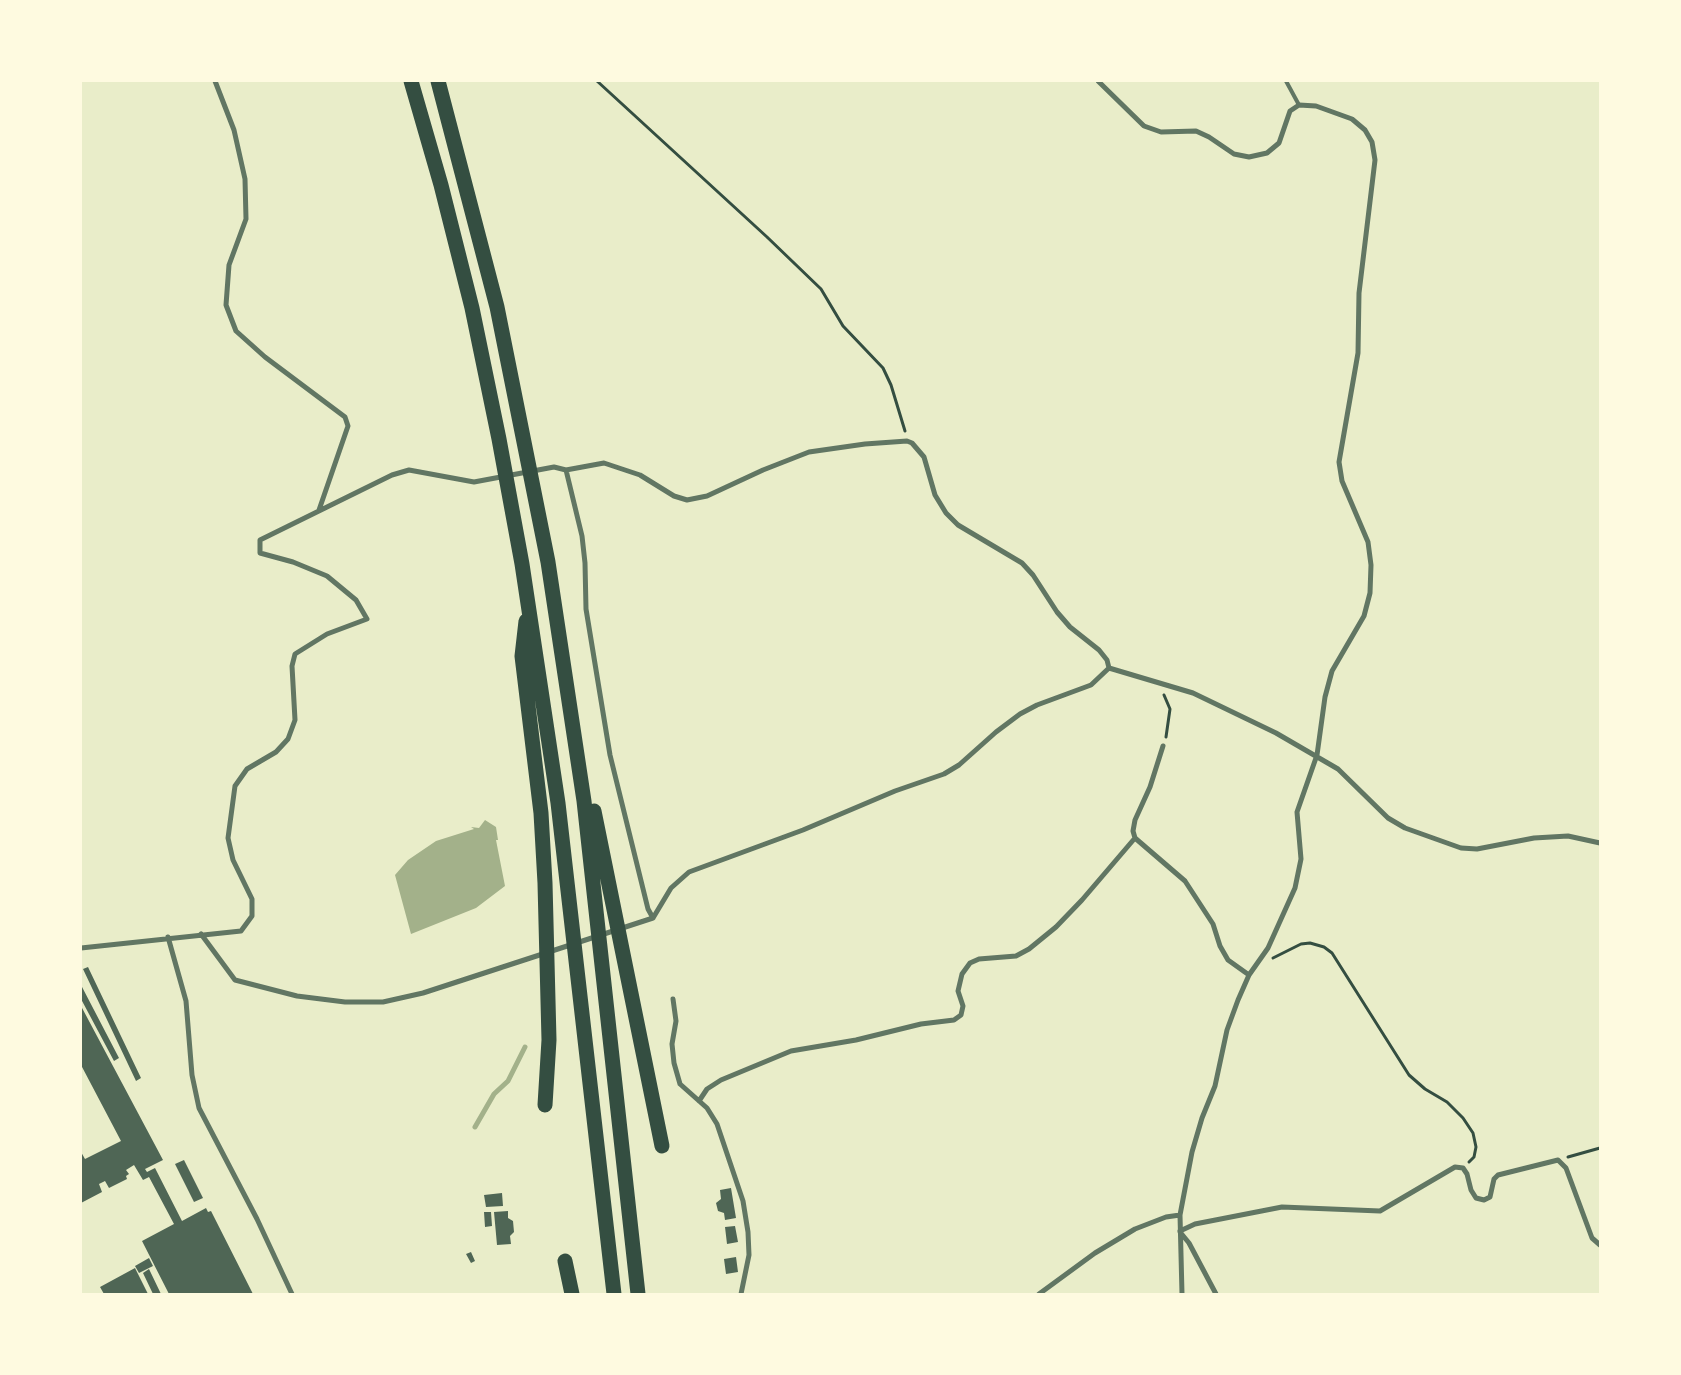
<!DOCTYPE html>
<html>
<head>
<meta charset="utf-8">
<style>
	body { margin:0 }
	#map { position:relative; width:1681px; height:1375px; overflow:hidden; background:#e9edc9; font-family:"Crimson Pro",serif }
	canvas { display:block }
	.frame { position:absolute; inset:0; border:82px solid #fefae0; pointer-events:none }
</style>
</head>
<body>
<div id="map">
<canvas width="1681" height="1375"></canvas>
<div class="frame"></div>
</div>
<script>
const ctx = document.querySelector('canvas').getContext('2d');
ctx.lineJoin = 'round';
function paint(path, color) {
  ctx.fillStyle = color;
  ctx.fill(path, 'evenodd');
}
function toPath(rows) {
  const path = new Path2D();
  for (const r of rows) {
    path.moveTo(r[0], r[1]);
    for (let i = 2; i < r.length; i += 2) path.lineTo(r[i], r[i + 1]);
  }
  return path;
}
function stroke(path, color, width, dash) {
  ctx.strokeStyle = color;
  ctx.lineWidth = width;
  ctx.lineCap = dash ? 'butt' : 'round';
  ctx.setLineDash(dash || []);
  ctx.stroke(path);
}
paint(toPath([
	[485,820,496,827,498,840,496,840,505,886,476,908,411,934,395,875,408,860,436,841,474,829,471,827,479,828]
]), '#a3b18a');
stroke(toPath([
	[475,1127,494,1094,508,1081,525,1047]
]), '#a3b18a', 5);
paint(toPath([
	[88,967,141,1078,136,1081,83,969],
	[81,985,119,1058,114,1061,81,999],
	[81,1006,163,1160,145,1169,147,1172,155,1168,182,1221,206,1208,208,1212,211,1211,253,1294,169,1294,142,1241,174,1224,149,1177,143,1180,134,1165,126,1170,129,1174,126,1176,127,1179,109,1188,105,1181,99,1184,102,1192,81,1203,81,1152,85,1159,121,1141,81,1065],
	[184,1160,203,1198,194,1202,175,1164],
	[731,1188,736,1218,725,1220,724,1213,718,1211,716,1203,721,1199,720,1190],
	[502,1193,503,1206,486,1207,484,1195],
	[508,1211,508,1218,513,1221,514,1232,510,1236,511,1244,497,1245,494,1212],
	[484,1212,491,1212,492,1226,485,1227],
	[735,1226,738,1242,727,1244,725,1227],
	[471,1252,475,1261,471,1263,466,1254],
	[736,1257,738,1272,726,1274,724,1259],
	[149,1258,153,1266,139,1273,135,1266],
	[135,1268,148,1294,104,1294,100,1287],
	[149,1269,161,1294,153,1294,143,1273]
]), '#4f6655');
stroke(toPath([
	[597,81,767,237,821,289,843,326,883,368,891,385,905,431],
	[1164,695,1170,709,1166,737],
	[1273,958,1301,944,1310,943,1324,947,1332,953,1409,1075,1425,1089,1447,1102,1463,1118,1473,1133,1476,1147,1474,1157,1469,1162],
	[1568,1157,1600,1148]
]), '#344e41', 3);
stroke(toPath([
	[1286,81,1299,105]
]), '#617663', 4);
stroke(toPath([
	[215,81,234,130,245,179,246,219,229,265,226,305,236,331,265,357,345,417,348,426,319,510],
	[1098,81,1144,126,1161,132,1196,131,1209,137,1234,154,1249,157,1267,153,1279,143,1290,111,1299,105,1316,106,1352,119,1365,130,1372,142,1375,160,1359,293,1358,353,1339,462,1342,481,1368,542,1371,565,1370,593,1364,616,1332,671,1325,697,1317,755,1297,812,1301,859,1295,888,1268,948,1249,975,1238,1000,1227,1030,1215,1086,1202,1118,1192,1152,1180,1215,1182,1294],
	[1109,668,1193,693,1276,733,1338,769,1388,818,1405,828,1461,848,1477,849,1534,838,1568,836,1600,843],
	[1163,746,1150,787,1135,820,1133,831,1135,838,1185,881,1213,924,1220,946,1228,960,1249,975],
	[653,918,648,909,610,755,586,609,585,563,582,536,566,470,604,463,640,475,674,496,687,500,707,496,763,470,809,452,865,444,907,441,912,443,924,457,935,495,946,513,958,525,1022,563,1033,575,1057,612,1070,627,1099,650,1107,660,1109,668],
	[201,934,235,980,297,996,345,1002,383,1002,423,993,653,918,671,888,689,872,803,830,895,791,944,774,959,765,996,732,1020,714,1037,705,1091,685,1109,668],
	[168,937,186,1001,192,1075,199,1108,257,1219,292,1294],
	[81,948,241,931,252,916,252,899,233,860,228,838,235,786,247,769,276,752,288,739,295,720,292,666,295,654,327,634,367,619,356,600,327,576,293,562,260,553,260,540,392,475,409,470,474,482,554,467,566,470],
	[673,999,676,1021,672,1044,674,1063,680,1084,707,1108,717,1124,743,1201,748,1232,749,1255,741,1294],
	[699,1101,707,1089,721,1080,791,1051,856,1040,921,1024,954,1020,961,1015,963,1006,958,991,962,974,970,963,979,959,1016,956,1029,949,1056,927,1082,900,1135,838],
	[1180,1231,1195,1224,1282,1207,1380,1211,1455,1167,1463,1168,1467,1174,1471,1190,1476,1198,1484,1200,1490,1197,1494,1179,1498,1175,1558,1160,1566,1168,1592,1238,1600,1245],
	[1180,1232,1189,1243,1216,1294],
	[1039,1294,1095,1253,1135,1229,1166,1217,1180,1215]
]), '#617663', 5);
stroke(toPath([
	[411,81,441,185,472,308,499,439,522,564,558,803,614,1294],
	[438,81,497,307,548,562,584,801,638,1294],
	[526,621,522,656,541,813,545,883,549,1040,545,1105],
	[594,811,662,1146],
	[565,1261,572,1294]
]), '#344e41', 15);
</script>
</body>
</html>
